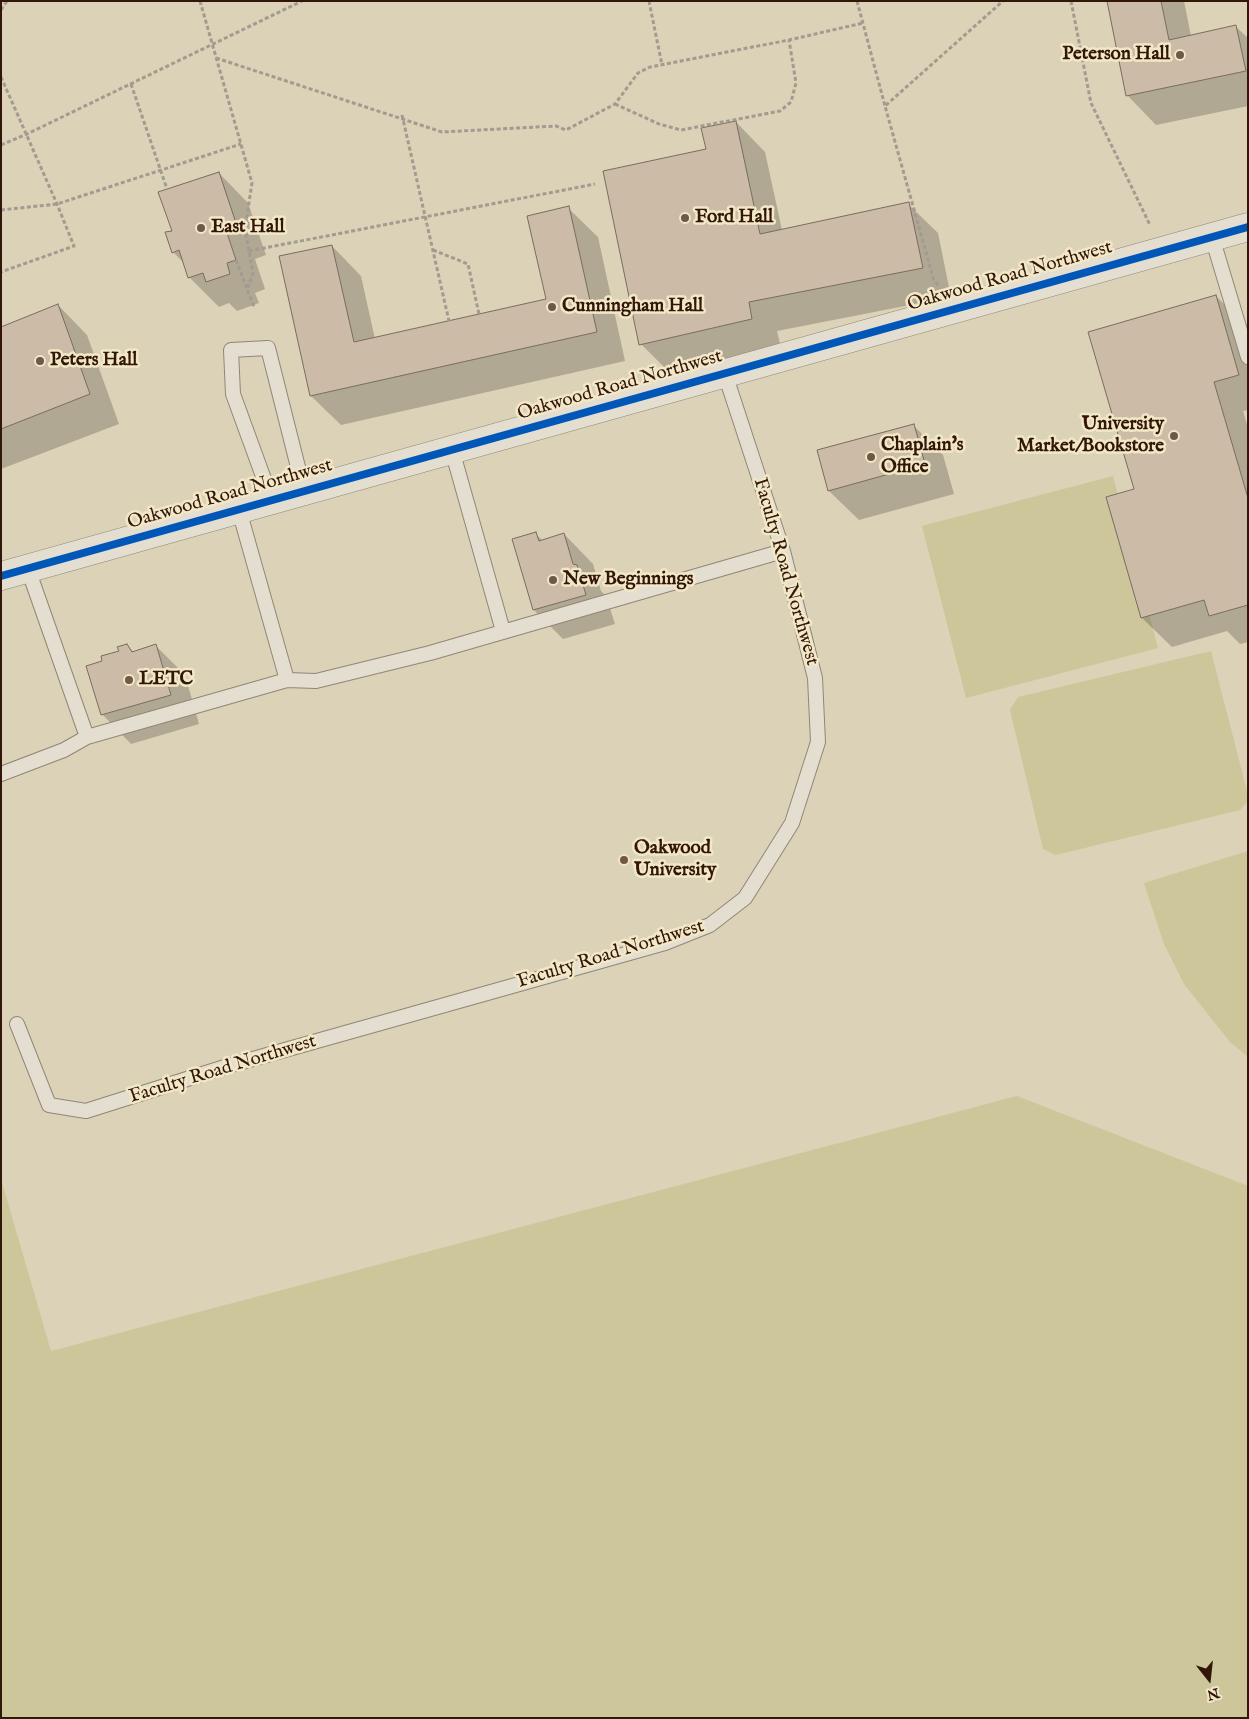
<!DOCTYPE html>
<html>
<head>
<meta charset="utf-8">
<style>
	body { margin:0 }
	#map { position:relative; width:1249px; height:1719px; overflow:hidden; background:#dcd2b7; font-family:"IM FELL English",serif }
	canvas { display:block }
	.frame { position:absolute; inset:0; border:2px solid #32160a; pointer-events:none }
	.north { position:absolute; left:1184px; top:1654px; width:50px; height:50px; -webkit-text-stroke:4px #f2e7c6; paint-order:stroke; rotate:164deg; font-size:14px; font-weight:700; line-height:20px; text-align:center; color:#32160a }
	.north::after { content:''; display:block; margin:auto; width:18px; height:22px; background:#32160a; clip-path:polygon(50% 0,100% 100%,50% 72%,0 100%) }
</style>
</head>
<body>
<div id="map">
<canvas width="1249" height="1719"></canvas>
<div class="frame"></div>
<div class="north">N</div>
</div>
<script>
const ctx = document.querySelector('canvas').getContext('2d');
ctx.lineJoin = 'round';
function paint(path, color) {
  ctx.fillStyle = color;
  ctx.fill(path, 'evenodd');
}
function toPath(rows) {
  const path = new Path2D();
  for (const r of rows) {
    path.moveTo(r[0], r[1]);
    for (let i = 2; i < r.length; i += 2) path.lineTo(r[i], r[i + 1]);
  }
  return path;
}
function stroke(path, color, width, dash) {
  ctx.strokeStyle = color;
  ctx.lineWidth = width;
  ctx.lineCap = dash ? 'butt' : 'round';
  ctx.setLineDash(dash || []);
  ctx.stroke(path);
}
function write(font, color, halo, rows, align = 'center') {
  ctx.font = font + ' "IM FELL English",serif';
  ctx.lineWidth = 5;
  ctx.setLineDash([]);
  ctx.textBaseline = 'middle';
  ctx.strokeStyle = halo;
  ctx.fillStyle = color;
  for (const [text, x, y, turn = 0] of rows) {
    ctx.save();
    ctx.translate(x, y);
    ctx.rotate((+turn || 0) * Math.PI / 180);
    ctx.textAlign = isNaN(turn) ? turn : align;
    if (halo) ctx.strokeText(text, 0, 0);
    ctx.fillText(text, 0, 0);
    ctx.restore();
  }
}
paint(toPath([
	[1113,476,1158,648,966,698,922,526],
	[1211,651,1248,795,1248,801,1240,810,1056,855,1043,849,1010,710,1018,697],
	[1248,851,1248,1057,1230,1042,1184,984,1164,944,1144,883],
	[1017,1096,1248,1186,1248,1718,1,1718,1,1179,51,1351]
]), '#ccc69a');
paint(toPath([
	[1108,1,1184,1,1191,36,1236,27,1248,38,1248,106,1156,125,1127,95],
	[736,122,765,152,782,230,908,204,938,233,951,297,777,331,781,348,670,373,641,344,707,150],
	[219,173,248,203,266,255,255,259,265,289,255,293,259,303,237,311,229,303,219,307,189,277,184,263,173,252,173,231],
	[568,208,598,237,625,361,341,425,311,396,332,246,361,276,375,339,547,300],
	[1216,296,1246,326,1248,333,1248,410,1243,411,1248,428,1248,642,1240,644,1227,631,1172,647,1142,618,1107,498,1135,490],
	[58,305,87,335,119,424,1,469,1,329],
	[914,426,943,455,954,494,859,520,829,491],
	[536,534,543,541,564,534,593,564,601,591,606,596,615,624,563,639,534,610],
	[127,646,134,652,156,646,185,675,199,724,131,744,102,714,104,662]
]), '#0003');
const building = toPath([
	[1107,1,1161,1,1169,40,1236,25,1246,71,1126,96,1107,1],
	[736,121,760,234,909,202,923,268,749,302,752,319,639,345,603,171,706,149,701,128,736,121],
	[219,172,237,226,226,230,236,260,227,263,230,274,206,282,203,273,188,278,179,250,172,253,165,232,172,231,158,192,219,172],
	[569,206,597,332,310,396,279,256,332,245,354,342,546,299,527,216,569,206],
	[1216,295,1239,375,1214,382,1248,498,1248,605,1209,616,1204,600,1141,618,1106,497,1134,489,1088,332,1216,295],
	[58,304,90,394,1,429,1,327,58,304],
	[914,424,925,464,828,491,817,450,914,424],
	[536,532,539,541,564,533,573,564,577,565,586,595,533,610,512,539,536,532],
	[127,644,132,652,156,644,171,695,101,715,86,666,102,661,101,656,119,651,117,647,127,644]
]);
paint(building, '#ccbba7');
stroke(building, '#776d5f', 1);
const service = toPath([
	[1212,237,1248,357],
	[452,450,503,631],
	[272,501,233,394,231,350,268,348,304,491],
	[239,510,287,680],
	[28,569,87,737],
	[1,774,64,750,87,737,287,680,316,681,430,653,783,551],
	[17,1024,49,1105,86,1111,228,1066,665,943,710,925,745,898,792,823,818,742,815,678,783,551,725,374]
]);
const minor = toPath([
	[1,576,1248,227]
]);
stroke(service, '#908676', 16);
stroke(minor, '#908676', 29);
stroke(toPath([
	[200,1,252,183,245,229,253,273,247,290],
	[649,1,662,65],
	[857,1,885,106],
	[1071,1,1091,103,1150,225],
	[1,10,7,1],
	[216,58,442,132,556,126,566,130,615,104,638,73,650,67,789,40,863,23],
	[1,77,57,204,74,246,1,272],
	[131,84,167,189],
	[615,104,659,124,681,130,780,111,791,102,796,83,789,40],
	[402,115,449,321],
	[1,145,27,134,302,1],
	[1,210,57,204,241,144],
	[433,250,468,264,479,314],
	[249,251,595,184],
	[236,260,254,307],
	[938,285,934,281,885,106,1003,1]
]), '#a19b90', 3, [4, 2.5]);
stroke(service, '#e3ded0', 14);
stroke(minor, '#e3ded0', 28);
stroke(toPath([
	[1,576,1248,227]
]), '#0057b8', 8);
for (const [x, y, r, color] of [
	[1180,55,5,"#6e5847"],
	[685,218,5,"#6e5847"],
	[201,228,5,"#6e5847"],
	[552,307,5,"#6e5847"],
	[40,361,5,"#6e5847"],
	[1174,436,5,"#6e5847"],
	[871,457,5,"#6e5847"],
	[553,580,5,"#6e5847"],
	[129,680,5,"#6e5847"],
	[624,860,5,"#6e5847"]
]) {
  const dot = new Path2D();
  dot.arc(x, y, r, 0, 2 * Math.PI);
  ctx.fillStyle = color;
  ctx.fill(dot);
  stroke(dot, '#f2e7c6', 2);
}
write('bold 19px', '#32160a', '#f2e7c6', [
	["Peterson Hall",1170,55,"right"],
	["Ford Hall",695,218],
	["East Hall",211,228],
	["Cunningham Hall",562,307],
	["Peters Hall",50,361],
	["University",1164,425,"right"],
	["Market/Bookstore",1164,447,"right"],
	["Chaplain's",881,446],
	["Office",881,468],
	["New Beginnings",563,580],
	["LETC",139,680],
	["Oakwood",634,849],
	["University",634,871]
], 'left');
write('19px', '#32160a', '#f2e7c6', [
	["Oakwood Road Northwest",1010,277,-16],
	["Oakwood Road Northwest",620,386,-16],
	["Oakwood Road Northwest",230,495,-16],
	["Faculty Road Northwest",785,572,74],
	["Faculty Road Northwest",611,955,-17],
	["Faculty Road Northwest",223,1070,-17]
]);
</script>
</body>
</html>
